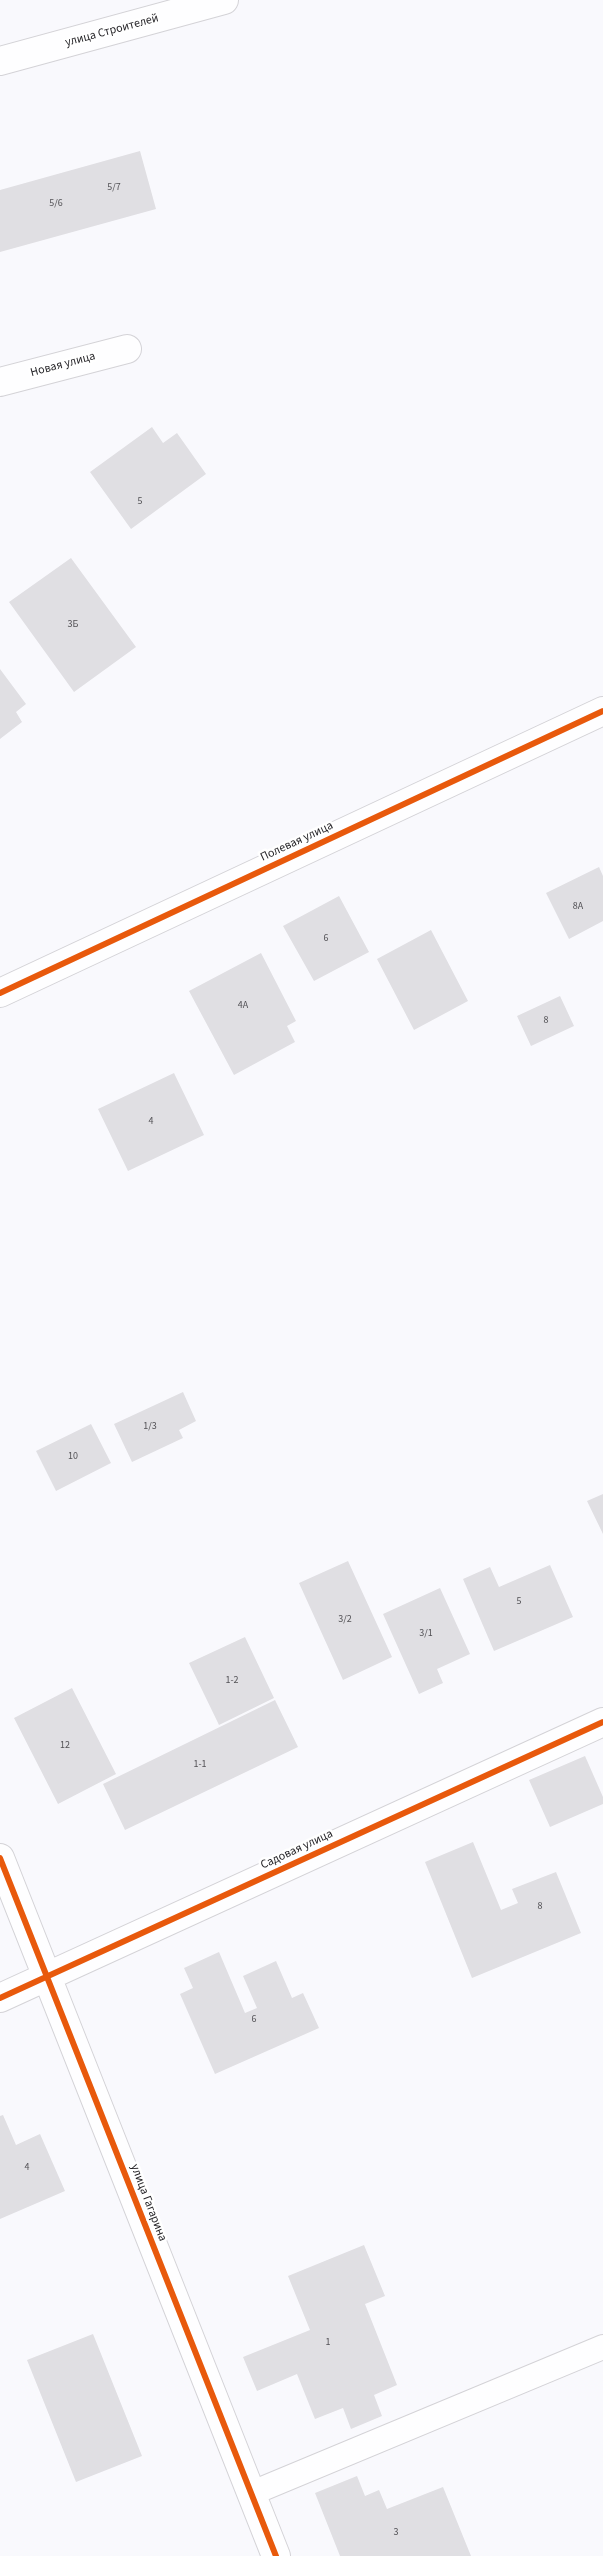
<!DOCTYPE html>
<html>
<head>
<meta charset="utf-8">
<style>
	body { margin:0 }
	canvas { display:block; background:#f9f9fd }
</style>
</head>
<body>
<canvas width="603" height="2556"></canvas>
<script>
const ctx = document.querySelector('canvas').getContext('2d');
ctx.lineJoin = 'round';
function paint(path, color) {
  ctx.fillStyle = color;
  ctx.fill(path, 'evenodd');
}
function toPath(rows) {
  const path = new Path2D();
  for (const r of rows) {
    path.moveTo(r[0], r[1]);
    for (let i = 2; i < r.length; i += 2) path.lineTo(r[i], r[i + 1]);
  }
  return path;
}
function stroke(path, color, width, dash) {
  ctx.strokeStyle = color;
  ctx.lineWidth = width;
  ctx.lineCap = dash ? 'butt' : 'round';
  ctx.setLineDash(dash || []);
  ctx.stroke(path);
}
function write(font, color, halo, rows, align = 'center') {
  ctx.font = font + ' "Source Sans 3",sans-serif';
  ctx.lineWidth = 5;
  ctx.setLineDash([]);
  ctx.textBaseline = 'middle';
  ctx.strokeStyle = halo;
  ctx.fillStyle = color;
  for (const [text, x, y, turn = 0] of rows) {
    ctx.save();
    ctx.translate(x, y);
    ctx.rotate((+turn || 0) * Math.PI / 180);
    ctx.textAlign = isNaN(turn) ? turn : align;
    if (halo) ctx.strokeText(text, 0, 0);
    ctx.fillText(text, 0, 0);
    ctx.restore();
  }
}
paint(toPath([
	[140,151,156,209,0,252,0,190],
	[152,427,163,443,177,433,206,474,131,529,90,472],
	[71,558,136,647,74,692,9,602],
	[0,669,26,704,16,712,22,722,0,739],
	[599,867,603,876,603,921,569,939,546,893],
	[339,896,369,952,314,981,283,926],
	[431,930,468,1001,414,1030,377,959],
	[261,953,296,1021,287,1026,295,1042,234,1075,189,991],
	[560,996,574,1026,531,1046,517,1016],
	[174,1073,204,1135,128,1171,98,1109],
	[183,1392,196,1421,179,1430,183,1438,132,1462,114,1424],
	[91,1424,111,1463,56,1491,36,1451],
	[603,1494,603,1534,587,1501],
	[348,1561,392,1657,343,1680,299,1583],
	[550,1565,573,1617,494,1651,463,1579,490,1567,499,1587],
	[440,1588,470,1654,437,1669,443,1683,419,1694,383,1614],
	[245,1637,274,1698,219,1725,189,1663],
	[72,1688,116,1774,58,1804,14,1718],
	[275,1700,298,1747,125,1830,103,1784],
	[585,1756,603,1797,603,1804,550,1827,529,1780],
	[473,1842,501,1910,518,1903,512,1889,556,1872,581,1933,472,1978,425,1862],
	[219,1952,245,2013,257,2008,243,1976,276,1961,292,1998,303,1993,319,2028,215,2074,180,1994,193,1988,184,1968],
	[3,2115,16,2145,40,2134,65,2191,0,2219,0,2116],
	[364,2245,385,2296,365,2304,397,2385,374,2395,382,2416,351,2429,343,2408,315,2419,297,2374,257,2391,243,2357,310,2330,288,2276],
	[93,2334,142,2456,76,2482,27,2360],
	[357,2476,365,2496,379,2490,387,2509,443,2487,471,2556,340,2556,315,2493]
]), '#e0dfe3');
const lane = toPath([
	[250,2494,603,2347]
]);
const street = toPath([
	[0,382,127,349],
	[0,993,603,711],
	[0,1858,276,2556],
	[0,1998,603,1722]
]);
const secondary = toPath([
	[0,61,224,0]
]);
stroke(lane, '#d4d3d7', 26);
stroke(street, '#d4d3d7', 30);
stroke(secondary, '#d4d3d7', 30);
stroke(lane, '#fefeff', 24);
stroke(street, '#fefeff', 28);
stroke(secondary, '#fefeff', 28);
stroke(toPath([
	[0,993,603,711],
	[0,1858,276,2556],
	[0,1998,603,1722]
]), '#e8590c', 6);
write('10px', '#525155', null, [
	["5/7",114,188],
	["5/6",56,204],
	["5",140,502],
	["3Б",73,625],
	["8А",578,907],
	["6",326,939],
	["4А",243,1006],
	["8",546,1021],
	["4",151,1122],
	["1/3",150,1427],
	["10",73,1457],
	["5",519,1602],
	["3/2",345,1620],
	["3/1",426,1634],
	["1-2",232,1681],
	["12",65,1746],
	["1-1",200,1765],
	["8",540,1907],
	["6",254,2020],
	["4",27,2168],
	["1",328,2343],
	["3",396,2533]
]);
write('12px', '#201f23', '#fff', [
	["улица Строителей",112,31,-15],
	["Новая улица",63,365,-15],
	["Полевая улица",297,842,-25],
	["Садовая улица",297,1850,-25],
	["улица Гагарина",148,2203,69]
]);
</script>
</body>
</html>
